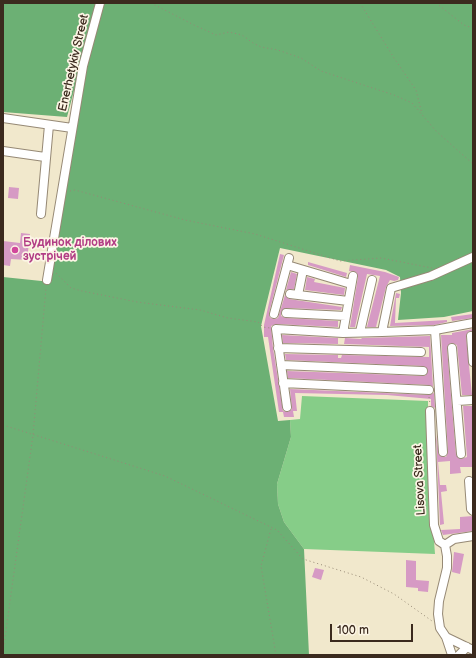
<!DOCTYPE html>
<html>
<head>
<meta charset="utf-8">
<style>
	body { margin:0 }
	#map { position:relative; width:476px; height:658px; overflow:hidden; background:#f1e8cc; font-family:"Balsamiq Sans",sans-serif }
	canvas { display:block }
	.frame { position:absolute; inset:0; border:4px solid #3b2a1e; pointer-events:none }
	.scale { position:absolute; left:330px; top:624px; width:83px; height:18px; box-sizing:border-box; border:2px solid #3b2a1e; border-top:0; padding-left:5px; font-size:12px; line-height:14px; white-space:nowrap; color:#3b2a1e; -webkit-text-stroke:3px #fcf5e5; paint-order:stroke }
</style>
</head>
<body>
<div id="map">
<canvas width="476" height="658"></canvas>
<div class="frame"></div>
<div class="scale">100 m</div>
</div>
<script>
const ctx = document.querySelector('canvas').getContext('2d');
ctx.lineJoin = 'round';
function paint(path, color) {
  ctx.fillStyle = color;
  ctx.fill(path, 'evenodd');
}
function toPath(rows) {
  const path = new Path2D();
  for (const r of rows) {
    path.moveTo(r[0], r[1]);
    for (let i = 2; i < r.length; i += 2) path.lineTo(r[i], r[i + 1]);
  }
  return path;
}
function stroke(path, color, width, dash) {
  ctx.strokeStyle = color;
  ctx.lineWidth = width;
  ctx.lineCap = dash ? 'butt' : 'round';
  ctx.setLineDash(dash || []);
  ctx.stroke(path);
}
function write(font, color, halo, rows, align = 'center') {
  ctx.font = font + ' "Balsamiq Sans",sans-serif';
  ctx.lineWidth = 3.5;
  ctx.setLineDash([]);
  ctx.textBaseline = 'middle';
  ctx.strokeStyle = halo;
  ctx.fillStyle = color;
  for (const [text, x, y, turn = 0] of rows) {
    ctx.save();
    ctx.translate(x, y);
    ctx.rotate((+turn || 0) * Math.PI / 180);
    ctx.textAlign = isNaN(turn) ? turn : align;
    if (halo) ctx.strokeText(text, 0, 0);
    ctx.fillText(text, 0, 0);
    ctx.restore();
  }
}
paint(toPath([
	[302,396,428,401,428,462,435,554,304,549,284,522,278,504,277,484,291,437,290,420,300,419]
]), '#86cd88');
paint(toPath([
	[3,3,97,3,67,117,3,112],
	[104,3,473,3,473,311,444,317,398,320,401,293,400,277,386,270,280,248,261,326,278,421,290,420,291,437,277,484,278,504,284,522,304,549,309,655,3,655,3,277,51,282,86,67]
]), '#6cb074');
paint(toPath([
	[9,187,19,188,18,199,8,198],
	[21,233,30,234,27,260,11,259,10,266,3,265,3,241,20,243],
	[280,254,284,255,269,313,270,318,275,319,278,318,285,295,289,299,342,307,341,310,286,308,281,312,281,316,286,318,338,321,338,327,276,324,271,326,273,348,283,411,288,412,292,409,290,389,429,395,434,393,435,408,431,406,431,399,387,395,295,393,297,411,293,411,294,417,284,417,283,412,279,412,268,337,264,337,264,325],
	[308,262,347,273,346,277,308,265],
	[350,265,385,272,399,277,398,280,394,281,390,280,386,287,376,327,367,327,380,276,367,274,355,327,350,327,358,277,356,272,349,271],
	[291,272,297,274,294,289,286,290],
	[307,277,315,279,314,282,345,288,344,295,305,290],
	[396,293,400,294,399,298,396,298,395,323,447,320,447,322,434,325,390,326],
	[473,314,473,318,452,321,451,317],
	[473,329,473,331,468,332,466,336,472,395,462,395,457,345,451,343,447,348,456,455,461,459,467,457,463,406,473,406,473,467,460,467,461,473,450,474,450,461,438,462,440,485,446,485,447,491,441,492,444,524,440,525,436,434,439,455,446,457,448,452,441,335,452,335,452,333],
	[282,335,338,338,338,344,283,343],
	[430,336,433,387,429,385,288,378,287,371,425,376,428,371,423,366,286,360,285,354,338,355,338,358,341,358,342,355,429,357,429,347,344,344,345,338,361,339,362,338],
	[473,516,473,531,443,535,441,530,460,529,460,517],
	[454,552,464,554,460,574,452,572],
	[406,560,416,561,416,580,429,581,428,592,418,591,418,588,406,587],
	[315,568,324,570,321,580,312,577]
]), '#d69ac4');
const minor = toPath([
	[3,118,72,128],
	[3,151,45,157],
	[41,214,49,125],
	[287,265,351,284],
	[47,280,83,66,100,3],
	[290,294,348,301],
	[298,295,303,270],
	[286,313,346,316],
	[274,314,289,258],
	[435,330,443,452],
	[360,332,372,280],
	[382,332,391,288,431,276,473,257],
	[343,333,353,276],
	[471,336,473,362],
	[278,348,421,352],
	[452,348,461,454],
	[281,365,423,371],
	[283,383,429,390],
	[457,401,473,400],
	[287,407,276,329,343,333,382,332,435,330,473,323],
	[430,411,434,525,439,541,445,545,447,556,447,568,439,601,438,614,440,628,446,637,452,655],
	[469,481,471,509,473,511],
	[445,545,454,539,473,536],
	[446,637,473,650],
	[459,655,467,647]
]);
stroke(minor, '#968975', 10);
stroke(toPath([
	[151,3,194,25,216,35,229,32,242,35,253,43,261,47,278,50,301,58,321,71,394,95,412,103,436,131,473,164],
	[360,3,394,58,416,90,422,114],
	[436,3,464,25,473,28],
	[70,191,75,190,185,220,255,234,340,261,381,258,432,268],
	[56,273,71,288,82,291,137,302,200,310,228,318,258,322,263,327,270,328],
	[429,397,430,404],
	[3,425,165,476,277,530,303,559,361,577,394,594,432,621],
	[271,529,261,566,276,655],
	[3,652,33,435,46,288],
	[3,654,9,655]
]), '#968975', 1, [1, 3]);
stroke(minor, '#fff', 8);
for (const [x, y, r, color] of [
	[15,250,4,"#d1479c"]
]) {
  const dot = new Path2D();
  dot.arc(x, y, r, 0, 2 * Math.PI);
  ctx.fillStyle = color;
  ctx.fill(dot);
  stroke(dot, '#fcf5e5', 1.5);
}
write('12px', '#3b2a1e', '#fcf5e5', [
	["Enerhetykiv Street",74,63,-77],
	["Lisova Street",420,480,-93]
]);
write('bold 12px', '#b23c85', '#fcf5e5', [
	["Будинок ділових",23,243],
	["зустрічей",23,257]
], 'left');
</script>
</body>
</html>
